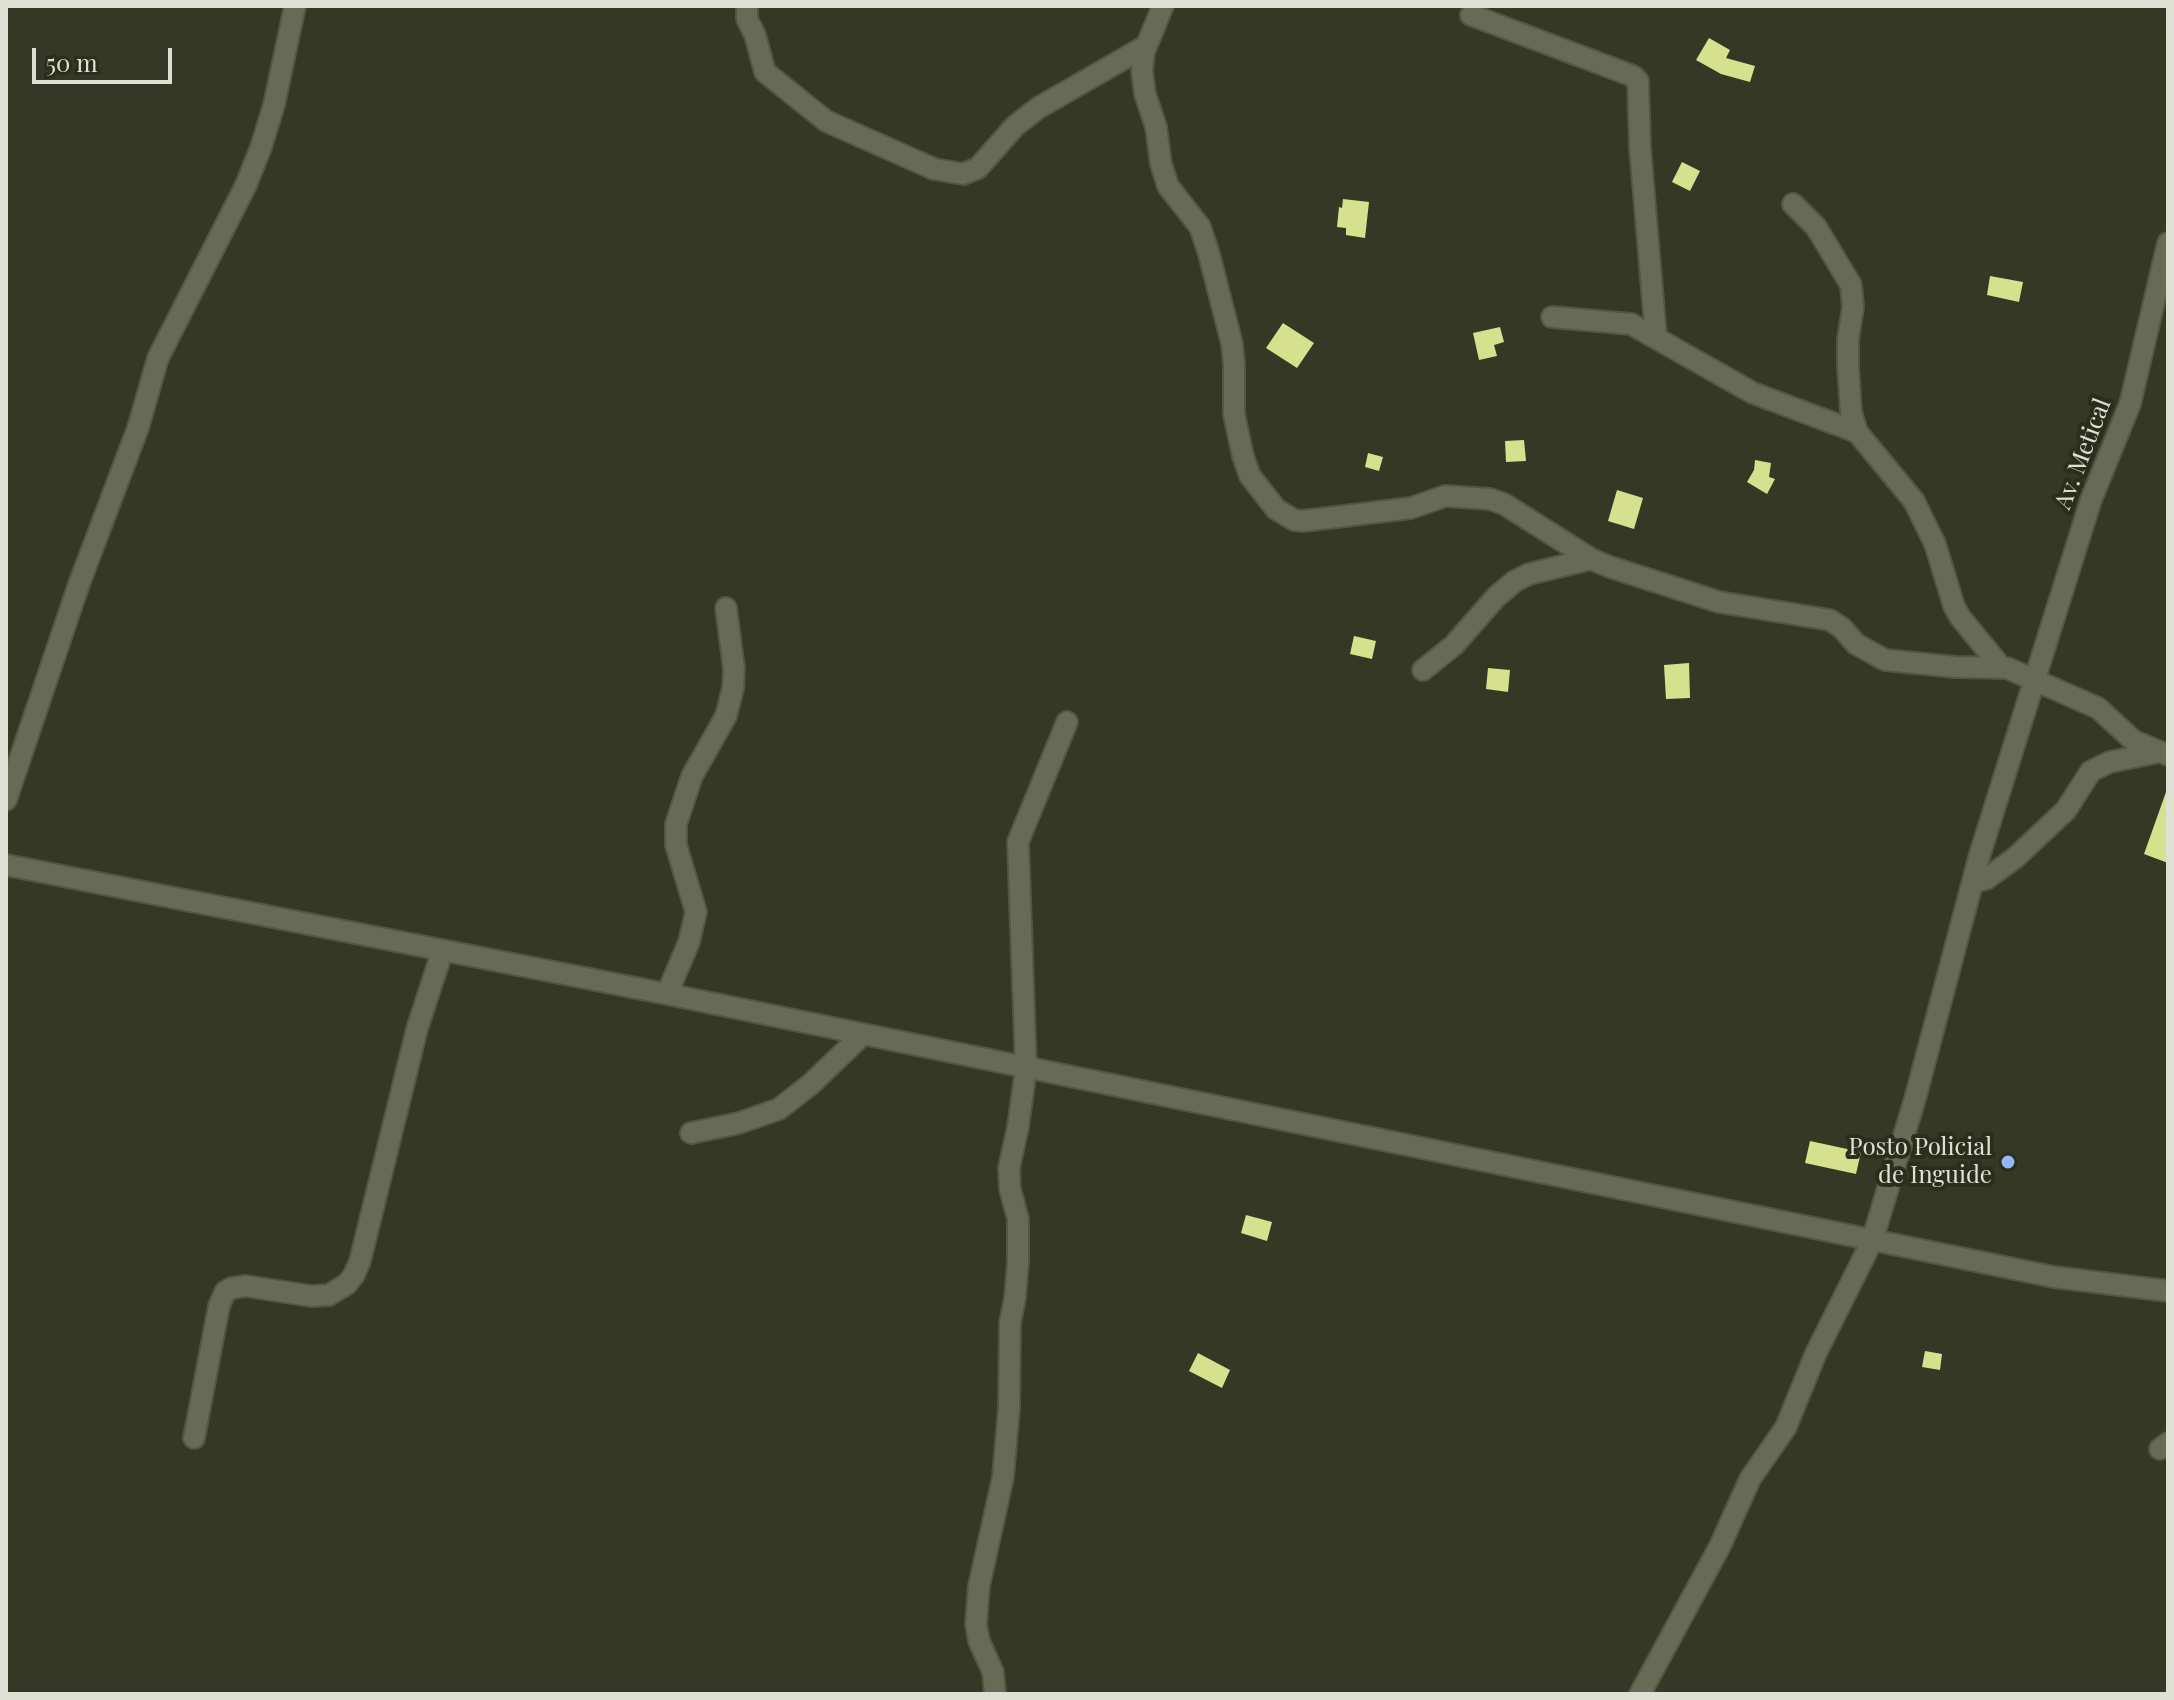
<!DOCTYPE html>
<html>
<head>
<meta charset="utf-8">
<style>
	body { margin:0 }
	#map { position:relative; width:2174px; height:1700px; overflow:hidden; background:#353825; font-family:"Playfair Display",serif }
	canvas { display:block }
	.frame { position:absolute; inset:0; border:8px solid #dee0d4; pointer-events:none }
	.scale { position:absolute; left:32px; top:48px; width:140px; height:36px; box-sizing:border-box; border:4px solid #dee0d4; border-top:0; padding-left:10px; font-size:24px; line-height:28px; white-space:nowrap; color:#dee0d4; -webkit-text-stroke:6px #2b2e1b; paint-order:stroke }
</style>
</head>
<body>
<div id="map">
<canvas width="2174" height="1700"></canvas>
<div class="frame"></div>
<div class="scale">50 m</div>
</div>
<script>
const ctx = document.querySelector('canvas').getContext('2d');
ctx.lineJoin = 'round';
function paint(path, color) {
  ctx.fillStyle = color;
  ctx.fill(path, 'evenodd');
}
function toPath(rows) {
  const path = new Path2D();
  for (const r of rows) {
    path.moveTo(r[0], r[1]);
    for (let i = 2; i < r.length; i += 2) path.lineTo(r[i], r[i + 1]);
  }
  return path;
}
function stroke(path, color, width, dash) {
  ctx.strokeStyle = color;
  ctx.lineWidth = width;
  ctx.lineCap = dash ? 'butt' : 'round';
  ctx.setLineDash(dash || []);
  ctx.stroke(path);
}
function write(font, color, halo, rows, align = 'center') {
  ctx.font = font + ' "Playfair Display",serif';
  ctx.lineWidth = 8;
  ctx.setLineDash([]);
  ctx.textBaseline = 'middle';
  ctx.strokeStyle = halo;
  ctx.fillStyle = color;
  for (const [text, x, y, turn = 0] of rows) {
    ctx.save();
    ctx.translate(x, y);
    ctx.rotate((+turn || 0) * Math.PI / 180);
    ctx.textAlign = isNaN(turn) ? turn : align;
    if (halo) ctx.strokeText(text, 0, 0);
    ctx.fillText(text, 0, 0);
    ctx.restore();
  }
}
paint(toPath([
	[1709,38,1730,50,1726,58,1755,66,1750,82,1721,74,1696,60],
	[1682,162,1700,171,1690,191,1672,182],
	[1343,199,1369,202,1365,238,1346,235,1346,228,1337,227,1339,207,1342,208],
	[1990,276,2023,282,2019,302,1987,295],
	[1283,323,1314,343,1297,368,1266,348],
	[1500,327,1504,342,1494,345,1497,356,1479,360,1473,333],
	[1524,440,1526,461,1506,462,1505,441],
	[1368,453,1383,457,1379,471,1365,467],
	[1755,460,1771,463,1769,477,1775,479,1767,494,1747,482,1754,470],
	[1617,490,1643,498,1634,529,1608,521],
	[1354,636,1376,641,1372,659,1350,654],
	[1689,663,1690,698,1666,699,1664,665],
	[1488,668,1510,670,1508,692,1486,689],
	[2166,792,2168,792,2168,863,2144,854],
	[1810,1141,1861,1152,1856,1174,1805,1163],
	[1246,1215,1272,1222,1267,1241,1241,1233],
	[1925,1351,1942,1354,1940,1370,1922,1367],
	[1198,1353,1230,1370,1222,1388,1189,1371]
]), '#d6e18d');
const minor = toPath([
	[747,6,747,19,755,35,765,72,826,121,934,169,963,174,978,168,1015,126,1038,108,1146,46],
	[1163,6,1144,52,1142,71,1145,94,1156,127,1161,164,1168,186,1200,227,1209,254,1232,344,1234,364,1234,414,1243,456,1250,476,1276,509,1294,520,1303,521,1411,508,1445,496,1490,499,1504,504,1591,559,1610,567,1719,602,1830,620,1842,628,1856,644,1885,660,1955,667,2007,668,2098,708,2134,741,2168,755],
	[1471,15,1633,76,1638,81,1640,147,1656,337],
	[1793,204,1816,227,1851,285,1853,307,1848,339,1848,366,1851,412,1857,432,1914,501,1935,544,1954,606,1960,617,2001,667],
	[1552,317,1631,324,1753,393,1857,432],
	[1423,670,1454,645,1496,597,1515,581,1529,574,1591,559],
	[6,800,79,584,138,428,158,358,246,185,261,147,274,105,295,6],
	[6,865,667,994,2054,1277,2168,1291],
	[1973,882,1986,879,2015,858,2066,810,2091,771,2110,762,2159,752],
	[667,994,689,942,696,912,676,845,676,824,692,776,726,716,733,688,734,669,726,608],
	[691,1133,739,1123,779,1109,811,1084,861,1036],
	[194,1438,219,1306,225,1292,232,1288,246,1286,311,1296,329,1295,347,1284,354,1275,360,1261,417,1029,442,952],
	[2160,1449,2168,1443],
	[995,1694,993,1672,979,1641,976,1624,979,1586,1003,1477,1009,1408,1010,1323,1015,1298,1018,1262,1018,1219,1010,1189,1009,1168,1018,1127,1026,1069,1018,842,1067,722],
	[1640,1694,1720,1546,1750,1479,1786,1427,1816,1353,1872,1241,1915,1099,1980,854,2091,500,2130,404,2168,243]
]);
stroke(minor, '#535545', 24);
stroke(minor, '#676a55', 20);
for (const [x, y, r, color] of [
	[2008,1162,8,"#95b6fd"]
]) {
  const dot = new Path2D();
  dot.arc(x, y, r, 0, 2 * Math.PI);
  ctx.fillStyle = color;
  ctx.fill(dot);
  stroke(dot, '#2b2e1b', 3);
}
write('24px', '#dee0d4', '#2b2e1b', [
	["Av. Metical",2083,454,-69]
]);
write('24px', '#dee0d4', '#2b2e1b', [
	["Posto Policial",1992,1148],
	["de Inguide",1992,1176]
], 'right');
</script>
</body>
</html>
